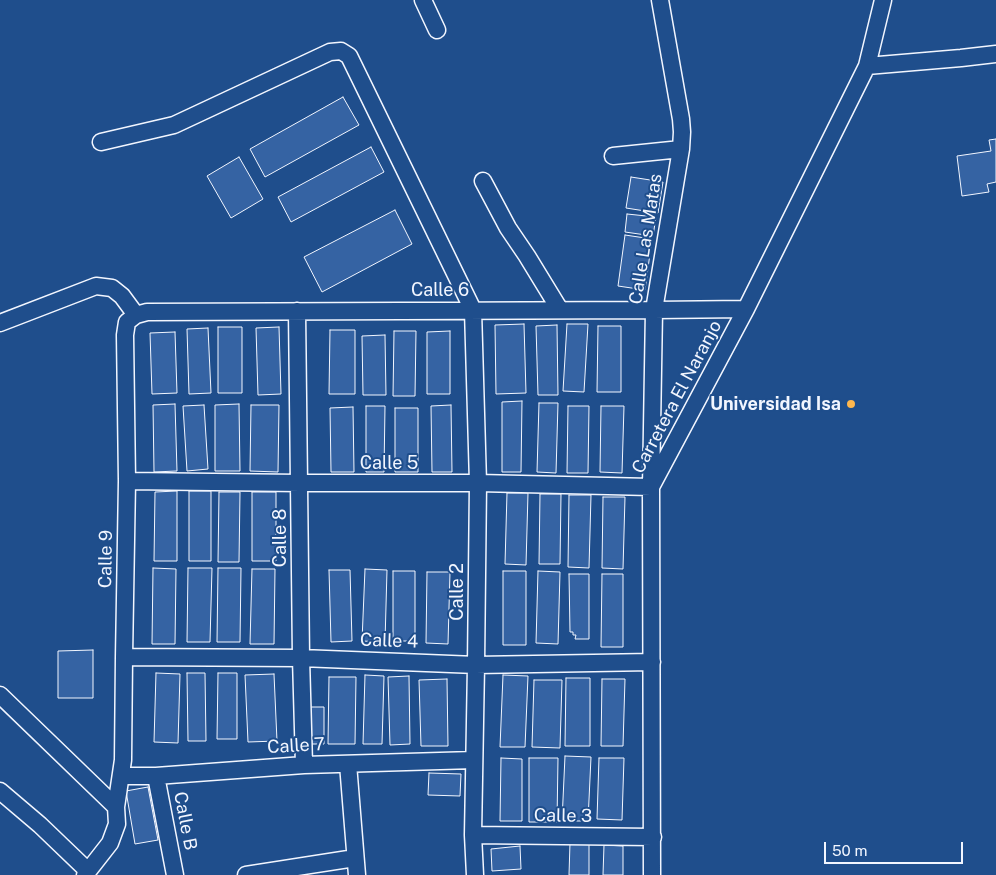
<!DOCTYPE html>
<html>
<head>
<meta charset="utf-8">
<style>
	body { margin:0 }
	#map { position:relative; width:996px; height:875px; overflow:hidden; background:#1f4e8c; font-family:"Public Sans",sans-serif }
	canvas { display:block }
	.scale { position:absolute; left:824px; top:842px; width:139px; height:22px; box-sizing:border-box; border:2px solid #f2f6ff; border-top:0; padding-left:6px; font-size:15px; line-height:18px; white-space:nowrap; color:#f2f6ff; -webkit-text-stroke:4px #1f4e8c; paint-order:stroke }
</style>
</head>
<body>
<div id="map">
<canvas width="996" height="875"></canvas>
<div class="scale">50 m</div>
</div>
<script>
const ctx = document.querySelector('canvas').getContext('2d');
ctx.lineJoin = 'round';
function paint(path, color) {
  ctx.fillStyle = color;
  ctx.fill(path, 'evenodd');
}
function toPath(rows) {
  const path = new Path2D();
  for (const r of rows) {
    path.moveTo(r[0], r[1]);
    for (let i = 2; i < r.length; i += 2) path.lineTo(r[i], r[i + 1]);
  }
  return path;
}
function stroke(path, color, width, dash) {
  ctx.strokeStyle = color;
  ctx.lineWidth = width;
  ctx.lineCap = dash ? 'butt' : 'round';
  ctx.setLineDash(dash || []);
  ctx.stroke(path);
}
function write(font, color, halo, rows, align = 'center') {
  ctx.font = font + ' "Public Sans",sans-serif';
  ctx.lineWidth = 4;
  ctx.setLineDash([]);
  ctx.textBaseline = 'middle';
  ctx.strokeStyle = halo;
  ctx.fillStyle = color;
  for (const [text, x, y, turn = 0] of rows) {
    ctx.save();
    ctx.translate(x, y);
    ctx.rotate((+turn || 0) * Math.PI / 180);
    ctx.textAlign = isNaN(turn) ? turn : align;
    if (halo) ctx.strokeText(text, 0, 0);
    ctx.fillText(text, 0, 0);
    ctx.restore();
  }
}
const building = toPath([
	[343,97,359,125,265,177,250,149,343,97],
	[996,139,996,182,987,184,989,192,962,196,957,156,991,151,989,140,996,139],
	[371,147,384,172,291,222,278,197,371,147],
	[239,157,263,199,231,218,207,176,239,157],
	[631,177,663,182,658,213,626,208,631,177],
	[395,210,412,244,322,292,304,257,395,210],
	[627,214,656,217,653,236,625,232,627,214],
	[625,235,652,239,645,290,618,286,625,235],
	[524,324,526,393,496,394,495,325,524,324],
	[567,324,588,324,584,392,563,391,567,324],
	[557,325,558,395,538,395,536,326,557,325],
	[598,326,621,326,621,392,597,392,598,326],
	[218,327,242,327,242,393,218,393,218,327],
	[279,327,281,394,258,395,256,328,279,327],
	[208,328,211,393,189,394,187,329,208,328],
	[330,330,355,330,355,394,329,394,330,330],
	[394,331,416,331,415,396,393,396,394,331],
	[450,331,450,394,427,394,427,332,450,331],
	[175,332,177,393,152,394,150,333,175,332],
	[385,335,386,395,363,395,362,336,385,335],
	[522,401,521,472,502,472,502,402,522,401],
	[539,403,558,403,556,473,537,472,539,403],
	[175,404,177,471,154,472,153,405,175,404],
	[239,404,240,471,215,471,215,405,239,404],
	[204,405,208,469,187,471,183,406,204,405],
	[251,405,279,405,278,472,250,471,251,405],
	[451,405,452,472,432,472,431,406,451,405],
	[366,406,385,406,384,472,366,472,366,406],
	[568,406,589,406,588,473,567,473,568,406],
	[601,406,624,406,622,473,600,472,601,406],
	[353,407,354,472,331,472,330,408,353,407],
	[395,408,418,408,418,472,395,472,395,408],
	[177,491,177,561,154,561,155,492,177,491],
	[189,491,211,491,211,561,189,561,189,491],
	[219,492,240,492,239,562,218,562,219,492],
	[252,492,276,492,276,561,252,561,252,492],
	[507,493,528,493,526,565,505,564,507,493],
	[540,494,561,494,560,564,539,564,540,494],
	[569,495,591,495,589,568,568,567,569,495],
	[603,497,625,497,623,569,602,568,603,497],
	[153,568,176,569,175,644,152,644,153,568],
	[188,568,212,568,210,642,187,642,188,568],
	[218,568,241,568,240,642,217,642,218,568],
	[252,569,275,569,274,644,250,644,252,569],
	[365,569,387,570,385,642,362,641,365,569],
	[329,570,350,570,352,641,331,642,329,570],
	[393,571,415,571,415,641,393,641,393,571],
	[503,571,526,571,526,645,503,645,503,571],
	[538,571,560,572,558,644,536,643,538,571],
	[427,572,450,572,448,644,426,643,427,572],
	[569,574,589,574,589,639,575,639,576,635,573,635,573,632,570,632,569,574],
	[602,574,623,574,623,647,601,647,602,574],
	[93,650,93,698,58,698,58,651,93,650],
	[156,673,180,674,178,743,154,742,156,673],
	[187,673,205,673,206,741,188,741,187,673],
	[218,673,237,673,237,739,217,739,218,673],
	[274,674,277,741,248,742,245,675,274,674],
	[365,675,384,676,382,744,363,744,365,675],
	[503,675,528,676,525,747,500,747,503,675],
	[409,676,410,744,390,745,388,677,409,676],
	[329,677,356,677,355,744,328,744,329,677],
	[566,678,590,678,590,746,565,746,566,678],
	[447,679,448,746,421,746,419,680,447,679],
	[602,679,625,679,623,746,601,746,602,679],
	[534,680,562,680,560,748,532,747,534,680],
	[310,707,324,707,324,744,310,744,310,707],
	[565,756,591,757,588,821,562,821,565,756],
	[501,758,522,759,522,821,500,821,501,758],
	[529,758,558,758,557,822,529,822,529,758],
	[599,758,624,758,622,820,597,819,599,758],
	[429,773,461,774,460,796,428,795,429,773],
	[148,787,158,840,135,844,126,791,148,787],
	[570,843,589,844,589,875,569,875,570,843],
	[604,845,623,846,623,875,603,875,604,845],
	[520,846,521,869,492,871,491,849,520,846]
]);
paint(building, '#3563a3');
stroke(building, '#f2f6ff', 1);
const minor = toPath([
	[423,0,437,30],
	[867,66,961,58,996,54],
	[101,142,174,125,330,52,341,51,349,56,473,310,478,483,476,665,473,835,475,875],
	[613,156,681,149],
	[483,181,508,228,527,256,560,310],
	[297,311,301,658,304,765],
	[0,323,96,286,112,288,122,296,136,315],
	[127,481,300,483,478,483,651,487,654,310,681,149,682,132,681,119,660,0],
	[124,657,301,658,476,665,652,662],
	[0,695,116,807,117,824,110,843,85,875],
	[348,764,357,875],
	[121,776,156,776,304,765,474,760],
	[156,776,175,875],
	[0,791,40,825,88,871],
	[116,807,123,760,124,657,127,481,125,335,127,322,136,315,147,312,654,310,746,309],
	[473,835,653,837],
	[246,875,355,858],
	[652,875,651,487,746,309,867,66,883,0]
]);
stroke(minor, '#f2f6ff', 19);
stroke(minor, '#1f4e8c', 16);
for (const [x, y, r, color] of [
	[851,404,5,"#ffb74d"]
]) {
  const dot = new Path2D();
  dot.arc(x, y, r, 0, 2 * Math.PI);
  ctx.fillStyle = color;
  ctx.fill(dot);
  stroke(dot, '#1f4e8c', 2);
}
write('18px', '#f2f6ff', '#1f4e8c', [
	["Calle Las Matas",646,239,-81],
	["Calle 6",440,290],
	["Carretera El Naranjo",677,397,-62],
	["Calle 5",389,463],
	["Calle 8",280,538,-90],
	["Calle 9",106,559,-89],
	["Calle 2",457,592,-90],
	["Calle 4",389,641,2],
	["Calle 7",296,746,-3],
	["Calle 3",563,816,1],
	["Calle B",185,821,79]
]);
write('bold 18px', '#f2f6ff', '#1f4e8c', [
	["Universidad Isa",841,404]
], 'right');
</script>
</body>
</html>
